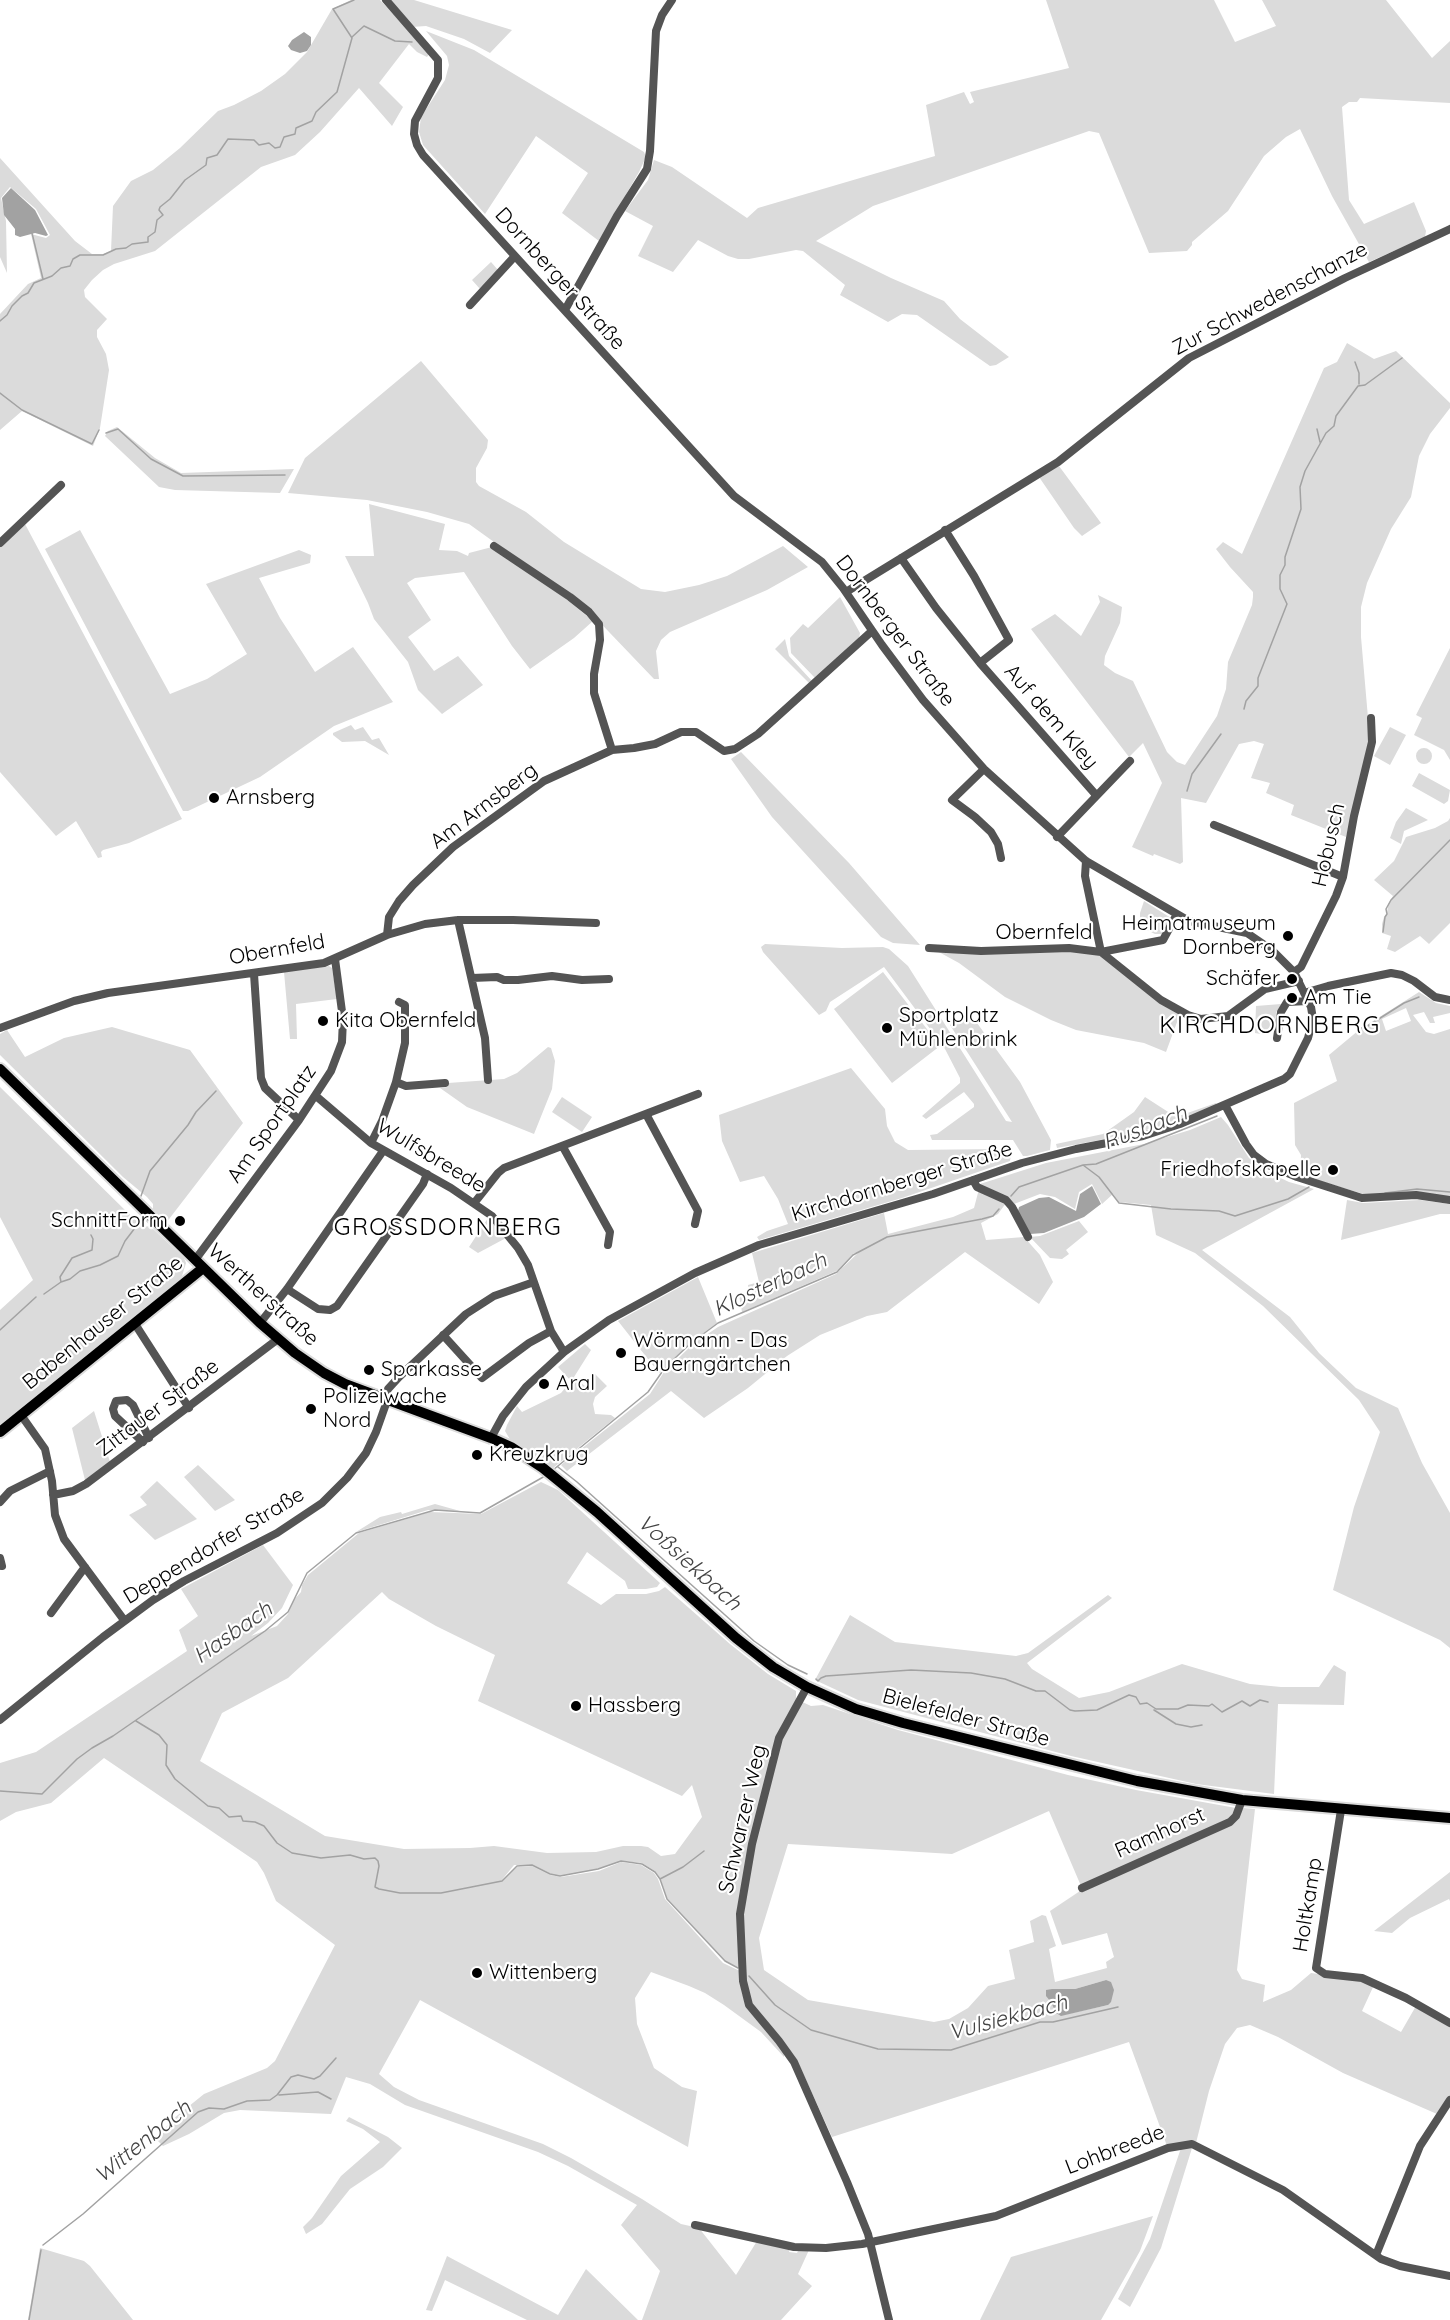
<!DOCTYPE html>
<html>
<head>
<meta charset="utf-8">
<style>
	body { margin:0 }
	canvas { display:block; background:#fff }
</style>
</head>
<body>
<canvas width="1450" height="2320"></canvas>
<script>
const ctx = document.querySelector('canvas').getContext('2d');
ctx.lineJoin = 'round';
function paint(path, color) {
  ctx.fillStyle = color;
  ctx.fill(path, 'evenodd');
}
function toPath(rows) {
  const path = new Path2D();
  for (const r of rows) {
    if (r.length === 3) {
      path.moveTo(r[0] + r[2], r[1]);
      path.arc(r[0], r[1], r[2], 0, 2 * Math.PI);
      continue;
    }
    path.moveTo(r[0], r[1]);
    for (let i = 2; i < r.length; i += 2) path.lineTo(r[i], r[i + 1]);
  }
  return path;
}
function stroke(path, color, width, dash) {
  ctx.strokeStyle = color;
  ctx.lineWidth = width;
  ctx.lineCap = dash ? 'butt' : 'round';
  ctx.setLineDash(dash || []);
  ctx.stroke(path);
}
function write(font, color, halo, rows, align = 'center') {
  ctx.font = font + ' Quicksand,sans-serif';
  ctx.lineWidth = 4.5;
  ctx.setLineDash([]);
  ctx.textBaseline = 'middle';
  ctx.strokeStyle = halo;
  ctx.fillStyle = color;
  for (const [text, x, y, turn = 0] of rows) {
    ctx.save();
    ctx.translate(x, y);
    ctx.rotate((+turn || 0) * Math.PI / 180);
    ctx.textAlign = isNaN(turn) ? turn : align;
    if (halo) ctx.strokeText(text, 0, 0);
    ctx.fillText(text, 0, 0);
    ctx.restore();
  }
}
paint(toPath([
	[351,0,380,0,430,53,427,57,417,52,409,44,379,83,403,107,392,126,359,88,320,132,295,155,261,167,155,251,114,264,103,270,92,280,84,290,85,297,107,319,97,330,97,337,106,354,109,370,100,428,93,446,22,411,0,430,0,314,28,284,41,278,31,234,46,238,50,235,36,209,10,187,1,198,6,221,7,273,0,257,0,158,75,241,92,254,103,254,111,251,113,206,131,181,153,170,180,148,218,111,234,105,261,91,285,74,307,52,332,9],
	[390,0,414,0,512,30,490,53,464,39,426,26,412,27],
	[1046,0,1214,0,1235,42,1276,26,1262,0,1386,0,1432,58,1450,41,1450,103,1360,98,1357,102,1349,102,1342,107,1349,200,1364,224,1414,202,1426,231,1425,237,1369,262,1332,196,1300,129,1286,137,1264,156,1228,211,1192,242,1192,245,1187,251,1149,253,1099,133,1089,131,873,206,816,241,891,278,944,301,960,319,1009,357,996,365,990,366,917,315,902,314,888,322,840,295,845,285,803,251,796,250,749,259,738,259,728,256,698,240,673,272,638,256,653,226,625,211,648,180,654,160,672,167,747,218,758,208,935,156,926,105,964,92,970,104,974,102,970,92,1069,68],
	[426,31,474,50,644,152,646,157,639,172,599,241,562,213,588,173,536,136,485,214,423,145,419,132,421,117,445,80,449,65,447,56],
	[491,262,498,270,480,289,472,280],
	[1347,343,1374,359,1396,351,1450,403,1450,408,1430,434,1419,456,1411,497,1391,529,1367,583,1361,607,1361,637,1370,741,1346,837,1291,815,1294,805,1266,793,1270,783,1251,778,1264,744,1254,741,1239,744,1206,803,1181,798,1183,862,1180,864,1154,854,1153,856,1132,847,1162,783,1143,743,1129,757,1031,629,1055,614,1081,636,1100,602,1098,595,1122,607,1120,623,1105,656,1104,665,1115,673,1133,681,1167,752,1177,762,1185,765,1217,716,1226,689,1228,662,1252,605,1253,597,1253,592,1230,567,1216,549,1223,542,1242,554,1324,368,1337,362],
	[421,361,488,440,487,448,476,468,476,482,479,486,526,512,564,542,641,589,665,592,699,585,727,576,783,546,808,567,767,590,670,632,661,640,656,651,659,679,654,679,587,609,469,524,427,512,367,500,288,493,305,458],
	[117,427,155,458,181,473,294,469,280,493,175,490,159,487,105,436,108,431],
	[1059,466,1101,523,1082,536,1074,528,1039,477],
	[369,504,445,524,439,550,457,551,468,556,469,553,492,547,549,585,593,621,574,638,530,669,512,646,464,572,415,578,407,583,431,620,408,637,434,671,458,656,483,685,442,714,418,690,408,662,374,619,368,603,345,556,374,556],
	[25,524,182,819,129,843,103,850,101,852,102,857,98,858,76,821,56,836,0,772,0,548],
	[80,530,170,694,207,679,247,654,206,584,299,550,311,555,310,563,259,578,280,618,315,672,353,647,393,702,334,726,260,777,188,811,183,811,45,549],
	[840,597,860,633,859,638,815,678,791,653,790,638,803,624,808,628],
	[785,639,789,656,812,681,809,683,775,649],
	[1450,648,1450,760,1444,750,1414,735,1422,718,1416,715],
	[351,725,355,730,363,727,372,740,379,738,389,755,365,741,342,742,333,735,333,733],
	[1390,727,1406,735,1390,765,1374,756],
	[1424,756,8],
	[741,752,849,863,920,945,893,943,881,937,772,817,731,759],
	[1419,773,1450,790,1448,801,1444,804,1412,786],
	[1406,808,1428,820,1404,831,1401,844,1390,838,1396,822],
	[1450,818,1450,923,1429,944,1420,936,1395,952,1387,949,1391,936,1382,933,1382,924,1384,917,1387,914,1388,904,1393,896,1374,880,1394,861,1406,837,1435,828,1448,821],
	[1144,901,1171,918,1162,934,1155,934,1140,927,1140,913],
	[765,944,842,948,883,947,889,949,908,966,1006,1121,1012,1122,950,1025,969,1012,1020,1082,1051,1140,1050,1150,1027,1156,1023,1156,1013,1140,932,1140,930,1135,937,1134,974,1107,974,1104,964,1092,926,1119,922,1116,960,1083,960,1078,945,1049,884,967,830,1002,826,1011,819,1015,763,952,761,947],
	[1064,950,1098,954,1180,1014,1166,1052,1144,1043,1076,1030,1051,1020,1005,997,959,963,937,951],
	[329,966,332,968,337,999,296,1004,297,1039,290,1039,284,972],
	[883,972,940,1046,892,1083,834,1009],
	[1419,992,1436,1003,1450,1006,1450,1013,1433,1017,1435,1023,1430,1023,1424,1012,1413,1015,1426,1032,1434,1034,1450,1029,1450,1197,1370,1196,1300,1175,1301,1155,1295,1145,1294,1103,1337,1081,1329,1055,1359,1030],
	[1406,1008,1411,1021,1386,1031,1382,1019],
	[1281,1004,1280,1009,1276,1012,1275,1031,1267,1032,1267,1035,1255,1033,1256,1006],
	[112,1027,190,1050,243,1123,166,1223,153,1209,153,1204,147,1197,123,1177,0,1055,0,1034,7,1030,25,1057,64,1038],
	[548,1047,551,1048,555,1061,552,1089,534,1134,467,1107,440,1088,448,1087,448,1083,504,1079,517,1073],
	[851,1068,885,1109,887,1126,895,1142,908,1150,1004,1149,1011,1154,1010,1161,902,1198,759,1240,757,1237,767,1231,788,1224,778,1199,764,1176,740,1182,722,1141,719,1115],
	[0,1087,128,1213,144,1227,150,1226,184,1258,186,1263,182,1276,167,1291,0,1424,0,1310,33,1280,0,1217],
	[562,1097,592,1117,582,1132,552,1112],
	[1145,1097,1176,1117,1216,1103,1217,1105,1178,1121,1132,1134,1057,1148,1056,1144,1103,1134,1134,1112],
	[1221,1117,1228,1125,1249,1158,1266,1171,1289,1182,1314,1189,1202,1250,1290,1317,1319,1353,1356,1388,1398,1408,1422,1463,1450,1513,1450,1648,1440,1640,1333,1590,1354,1507,1380,1432,1359,1400,1263,1306,1195,1253,1156,1235,1151,1205,1119,1202,1113,1194,1102,1204,1092,1184,1079,1192,1075,1209,1055,1197,1040,1194,1014,1204,980,1184,1046,1163,1144,1144,1190,1130],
	[979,1189,1006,1203,998,1214,981,1223,986,1240,1024,1237,1040,1255,1053,1282,1039,1304,965,1252,887,1312,867,1316,820,1335,787,1356,748,1388,704,1418,671,1391,567,1471,561,1465,650,1394,664,1372,693,1344,718,1327,836,1274,858,1253,854,1253,841,1269,742,1312,739,1295,749,1292,748,1285,759,1282,752,1253,884,1213,888,1234,953,1217,974,1208],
	[1347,1200,1363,1203,1420,1200,1450,1204,1450,1214,1440,1214,1341,1240],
	[488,1218,506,1238,478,1253,469,1247],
	[1079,1221,1088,1232,1066,1250,1069,1254,1062,1259,1050,1258,1030,1237,1040,1236],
	[698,1277,717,1323,691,1342,659,1373,618,1321],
	[585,1344,591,1350,574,1377,585,1386,594,1373,607,1386,595,1397,593,1404,595,1414,611,1415,615,1418,553,1468,511,1441,505,1431,507,1425,517,1406,522,1412,561,1393,571,1381,558,1367],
	[94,1411,110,1462,85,1480,72,1428],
	[198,1465,235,1500,215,1511,184,1477],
	[157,1481,197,1519,155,1540,129,1515,147,1505,140,1497],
	[541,1482,558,1490,660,1583,657,1587,646,1589,628,1589,625,1581,587,1552,567,1583,601,1605,616,1594,646,1594,659,1591,665,1587,730,1644,768,1674,796,1691,796,1699,811,1706,823,1705,898,1730,1068,1775,1136,1790,1236,1808,1230,1819,1081,1886,1049,1811,952,1854,788,1844,759,1938,764,1970,808,2000,934,2022,949,2019,968,2008,988,1986,1015,1979,1009,1950,1034,1942,1030,1921,1042,1915,1046,1916,1056,1946,1049,1949,1055,1982,1107,1968,1106,1962,1114,1957,1107,1933,1062,1945,1050,1911,1083,1889,1232,1823,1243,1808,1255,1809,1237,1970,1242,1979,1265,1985,1263,2002,1291,1990,1311,1973,1362,1980,1374,1985,1362,2011,1401,2032,1416,2006,1450,2025,1450,2096,1437,2114,1343,2073,1278,2037,1250,2025,1237,2028,1225,2044,1209,2091,1196,2143,1167,2146,1129,2042,832,2137,797,2060,782,2039,751,2003,740,1968,725,1961,667,1898,660,1878,655,1871,642,1863,622,1861,599,1869,560,1876,550,1874,532,1865,514,1865,501,1881,517,1867,532,1866,550,1875,561,1877,599,1871,621,1862,641,1865,654,1873,658,1879,665,1899,723,1963,740,1971,742,1994,784,2051,784,2057,761,2032,724,2005,705,1993,689,1986,651,1972,635,1998,637,2024,654,2068,682,2087,697,2091,688,2147,420,2000,379,2074,394,2087,419,2100,543,2144,571,2158,642,2199,681,2224,699,2228,736,2275,757,2241,790,2248,789,2252,797,2253,799,2249,809,2250,798,2274,812,2286,781,2320,642,2320,660,2271,621,2225,637,2205,568,2166,538,2152,405,2105,370,2084,346,2077,331,2114,240,2110,224,2113,189,2134,163,2146,156,2139,173,2119,204,2094,267,2068,275,2061,335,1945,276,1901,264,1873,257,1862,104,1758,51,1803,16,1812,0,1821,0,1763,36,1752,187,1651,179,1630,198,1616,181,1589,263,1545,293,1585,282,1608,268,1623,251,1636,277,1626,288,1614,293,1601,301,1592,302,1585,308,1575,359,1533,430,1512,481,1514],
	[382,1592,389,1599,436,1626,495,1655,478,1701,682,1796,692,1785,702,1817,675,1854,661,1856,648,1847,641,1846,623,1846,596,1852,547,1853,494,1846,470,1848,404,1849,325,1836,200,1761,222,1713,288,1678],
	[1106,1980,1108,2005,1063,2015,1053,2007,1052,1989,1075,1989],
	[435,1504,460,1511,428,1510,356,1532,380,1517,401,1512,402,1514],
	[1108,1595,1112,1598,1027,1663,1032,1669,1079,1698,1109,1692,1182,1664,1250,1684,1281,1687,1319,1687,1334,1665,1346,1672,1344,1705,1278,1704,1274,1794,1196,1784,1071,1756,858,1700,815,1680,850,1615,895,1642,1016,1656,1028,1653],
	[1450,1872,1450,1901,1449,1899,1410,1918,1392,1933,1374,1931],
	[349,2117,388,2137,402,2148,383,2167,350,2189,322,2224,306,2234,303,2227,312,2218,341,2176,380,2142,363,2129,346,2121],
	[1181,2148,1192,2148,1161,2248,1130,2307,1118,2299,1150,2239],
	[1153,2216,1140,2251,1101,2320,980,2320,1011,2257],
	[40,2248,84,2261,90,2266,133,2320,28,2320],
	[447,2256,558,2315,586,2269,638,2320,527,2320,445,2280,432,2311,426,2310]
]), '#dbdbdb');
paint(toPath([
	[304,32,311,37,311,45,307,51,300,53,291,50,288,46,292,40],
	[11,188,35,210,48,235,46,236,35,233,20,237,15,235,15,229,4,215,2,198],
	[1092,1186,1101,1204,1084,1217,1044,1233,1030,1234,1018,1211,1019,1207,1039,1198,1049,1197,1076,1211,1080,1194],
	[1106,1980,1111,1982,1114,1990,1111,2002,1108,2005,1061,2016,1056,2013,1051,2002,1046,1996,1046,1990,1052,1989,1075,1989]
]), '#a2a2a2');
stroke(toPath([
	[352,37,364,26,395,41,412,42],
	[32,233,43,279],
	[0,321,7,315,12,306,22,296,28,293,34,283,52,276,61,268,70,266,73,259,80,255,103,255,116,249,126,248,132,244,148,242,148,237,155,232,157,220,163,215,159,210,160,207,170,199,185,180,206,165,207,158,217,155,228,139,254,140,259,145,269,143,275,148,280,147,284,137,295,134,296,128,312,121,316,112,337,92,352,38,333,9,354,0],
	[1355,362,1359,373,1359,384],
	[0,393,22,410,92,444,99,430],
	[1317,429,1320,442],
	[106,433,118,429,151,459,183,476,285,475],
	[1244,709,1246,701,1258,686,1258,678,1287,604,1280,589,1280,575,1285,565,1285,557,1301,509,1300,487,1305,471,1326,433,1334,426,1336,416,1358,386,1365,385,1402,358],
	[1187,791,1192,774,1221,734],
	[1383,932,1385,917,1387,914,1386,909,1391,900,1450,840],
	[1361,1028,1366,1027,1404,1003,1419,997],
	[1083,1165,1096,1164,1217,1116],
	[1385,1193,1417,1189,1450,1192],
	[141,1196,150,1171,188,1125,196,1112,216,1091],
	[1011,1196,1019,1187,1083,1165,1099,1177,1119,1203,1171,1209,1219,1211,1235,1216,1288,1199,1309,1187],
	[61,1282,60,1277,72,1258,92,1250,93,1239,91,1235],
	[44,1294,61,1282,70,1279,80,1271,100,1265,118,1256,125,1241,138,1224],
	[0,1330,36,1297],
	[558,1467,577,1482,754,1641,788,1665,807,1674],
	[553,1470,648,1392,662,1372,673,1360,691,1343,718,1323,837,1272,853,1255,887,1237,982,1219,993,1216,999,1209],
	[816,1679,818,1681,821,1678,826,1676,911,1670,971,1673,1005,1679,1036,1691,1045,1691,1070,1710,1075,1711,1097,1710,1129,1695,1136,1697,1140,1704,1147,1703,1156,1709,1178,1709,1188,1705,1209,1706,1212,1704,1222,1712,1242,1701,1250,1706,1260,1700,1268,1702],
	[1154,1710,1176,1724,1191,1727,1202,1725],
	[136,1721,159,1735,167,1745,166,1765,175,1779,208,1806,219,1808,229,1817,241,1816,243,1821,255,1822,264,1826,277,1843,292,1853,321,1858,350,1855,364,1859,375,1858,378,1861,379,1866,375,1887,379,1889,400,1893,441,1893,502,1881,517,1866,532,1865,550,1874,560,1876,598,1869,621,1861,642,1864,655,1872,660,1879,667,1899,725,1961,738,1968],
	[0,1791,42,1794,77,1759,92,1748,113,1736,265,1631,288,1612,307,1573,356,1533,435,1510,480,1513,545,1476],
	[660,1879,683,1867,704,1851],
	[749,1976,775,2005,811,2030,878,2049,951,2050,1040,2022,1053,2022,1118,2007],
	[279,2095,318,2092,331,2099],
	[43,2245,83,2214,198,2112,209,2108,224,2109,247,2101,270,2100,277,2095,291,2077,298,2075,314,2079,320,2076,336,2058],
	[29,2320,41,2250]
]), '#a2a2a2', 1.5);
const major = toPath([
	[0,1069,260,1323,295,1353,324,1373,345,1384,491,1438,511,1447,543,1468,597,1512,736,1638,773,1667,807,1687,856,1709,903,1723,1137,1781,1242,1800,1450,1818],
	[0,1432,203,1268]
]);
stroke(major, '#dbdbdb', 14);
stroke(toPath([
	[386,0,438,60,438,78,415,121,414,134,417,145,423,155,515,256,734,496,822,562,843,588,882,645,923,700,984,769,1086,861,1189,921,1247,933,1272,950,1294,972,1311,1007,1313,1019,1308,1038,1290,1074,1284,1079,1180,1124,1143,1136,1076,1149,1022,1163,933,1194,759,1245,695,1273,609,1320,564,1352,526,1387,503,1416,491,1438],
	[470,305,515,256],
	[565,310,617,216,647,169,650,151,656,31,662,15,672,0],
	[945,530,974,576,1009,640,980,663],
	[0,543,61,485],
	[494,546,570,597,589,612,599,624,600,640,594,674,594,693,612,750],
	[901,558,936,608,980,663,1096,795],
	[846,592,1058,462,1189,358,1345,278,1450,229],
	[984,769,952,800,975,817,991,832,998,844,1001,858],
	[1214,825,1343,877],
	[1057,837,1130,761],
	[1086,861,1085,876,1101,952,1161,1000,1188,1015,1201,1019,1228,1016,1265,989,1299,981],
	[458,920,485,1038,488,1080],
	[387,935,389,917,399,901,413,885,453,847,544,781,612,750,634,748,655,744,681,732,696,732,724,751,735,749,758,734,872,631],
	[929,948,981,951,1069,948,1101,952,1163,940,1177,914],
	[1294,972,1301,967,1336,896,1343,877,1354,816,1372,742,1371,718],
	[254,974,261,1078,265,1088,299,1120],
	[472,978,497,977,504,980,518,980,552,976,582,980,609,979],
	[1304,993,1328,986,1391,973,1402,975,1414,981,1435,997,1450,1000],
	[0,1028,74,1001,108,993,324,963,387,935,425,924,458,920,513,920,596,923],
	[1277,1038,1281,1012,1287,1002,1308,1001],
	[396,1082,405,1043,405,1005,399,1002],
	[316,1096,371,1143,451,1188,492,1216,518,1248,528,1265,551,1331,564,1352],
	[1225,1105,1246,1144,1254,1155,1266,1164,1297,1177,1362,1198,1416,1195,1450,1200],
	[646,1114,698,1211,695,1224],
	[371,1143,382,1121,396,1082,406,1086,445,1083],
	[563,1147,610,1232,608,1245],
	[973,1180,977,1187,1006,1200,1012,1207,1028,1237],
	[475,1202,498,1173,504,1168,698,1094],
	[195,1260,299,1120,331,1071,342,1042,343,1019,335,959],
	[287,1289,318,1309,330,1310,337,1306,423,1184,427,1174],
	[260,1323,287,1289,383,1151],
	[135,1324,189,1408],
	[443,1335,482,1378,529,1343,551,1331],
	[384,1400,388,1389,399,1377,466,1314,494,1296,534,1282],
	[21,1415,45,1449,52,1481,55,1515,64,1539,124,1620],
	[143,1442,115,1416,113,1409,116,1401,127,1400,133,1405,149,1438],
	[53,1495,73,1491,86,1484,278,1339],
	[0,1502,10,1491,50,1471],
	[0,1558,2,1566],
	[51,1613,85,1567],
	[807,1687,779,1738,752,1844,740,1914,743,1981,749,2005,779,2041,794,2062,847,2182,868,2234,889,2320],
	[0,1720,103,1637,153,1600,184,1581,277,1533,322,1503,347,1478,366,1453,376,1432,387,1401],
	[1341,1810,1316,1968,1325,1974,1362,1978,1406,1998,1450,2023],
	[1082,1888,1230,1822,1236,1816,1242,1800],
	[695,2225,794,2247,826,2248,862,2244,996,2216,1168,2148,1192,2144,1283,2190,1381,2259,1400,2266,1450,2276],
	[1376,2255,1420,2146,1450,2100]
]), '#545454', 8);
stroke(major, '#000', 10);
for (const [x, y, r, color] of [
	[214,798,6,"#000"],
	[1288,936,6,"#000"],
	[1292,979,6,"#000"],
	[1292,998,6,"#000"],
	[323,1021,6,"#000"],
	[887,1028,6,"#000"],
	[1333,1170,6,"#000"],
	[180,1221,6,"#000"],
	[621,1353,6,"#000"],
	[369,1370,6,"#000"],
	[544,1384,6,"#000"],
	[311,1409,6,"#000"],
	[477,1455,6,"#000"],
	[576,1706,6,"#000"],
	[477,1973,6,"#000"]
]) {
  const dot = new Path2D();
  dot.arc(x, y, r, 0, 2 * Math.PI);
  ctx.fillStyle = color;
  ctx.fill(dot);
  stroke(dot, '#fff', 2);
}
write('21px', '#000', '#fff', [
	["Dornberger Straße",560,279,48],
	["Zur Schwedenschanze",1270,299,-28],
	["Dornberger Straße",895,631,53],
	["Auf dem Kley",1051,717,49],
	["Am Arnsberg",484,806,-37],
	["Hobusch",1329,845,-77],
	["Obernfeld",1044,933],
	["Obernfeld",277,950,-10],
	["Am Sportplatz",272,1124,-55],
	["Wulfsbreede",431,1156,31],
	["Kirchdornberger Straße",902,1182,-17],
	["Wertherstraße",263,1295,42],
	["Babenhauser Straße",103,1323,-39],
	["Zittauer Straße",158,1408,-37],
	["Deppendorfer Straße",214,1546,-31],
	["Bielefelder Straße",966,1718,15],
	["Schwarzer Weg",743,1819,-77],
	["Ramhorst",1160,1833,-24],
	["Holtkamp",1308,1905,-81],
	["Lohbreede",1115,2150,-21]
]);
write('21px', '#000', '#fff', [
	["Arnsberg",226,798],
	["Heimatmuseum",1276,924,"right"],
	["Dornberg",1276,948,"right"],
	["Schäfer",1280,979,"right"],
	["Am Tie",1304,998],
	["Sportplatz",899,1016],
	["Mühlenbrink",899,1040],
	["Kita Obernfeld",335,1021],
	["Friedhofskapelle",1321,1170,"right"],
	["SchnittForm",168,1221,"right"],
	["Wörmann - Das",633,1341],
	["Bauerngärtchen",633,1365],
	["Sparkasse",381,1370],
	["Aral",556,1384],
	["Polizeiwache",323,1397],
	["Nord",323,1421],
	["Kreuzkrug",489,1455],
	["Hassberg",588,1706],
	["Wittenberg",489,1973]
], 'left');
write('italic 22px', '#434343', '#fff', [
	["Rusbach",1145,1128,-21],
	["Klosterbach",770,1285,-25],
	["Voßsiekbach",689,1563,42],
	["Hasbach",233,1633,-35],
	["Vulsiekbach",1008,2018,-15],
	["Wittenbach",143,2142,-39]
]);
ctx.letterSpacing = '1.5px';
write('24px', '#000', '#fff', [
	["KIRCHDORNBERG",1270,1026],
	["GROSSDORNBERG",448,1228]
]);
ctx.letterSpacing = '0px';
</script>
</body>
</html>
